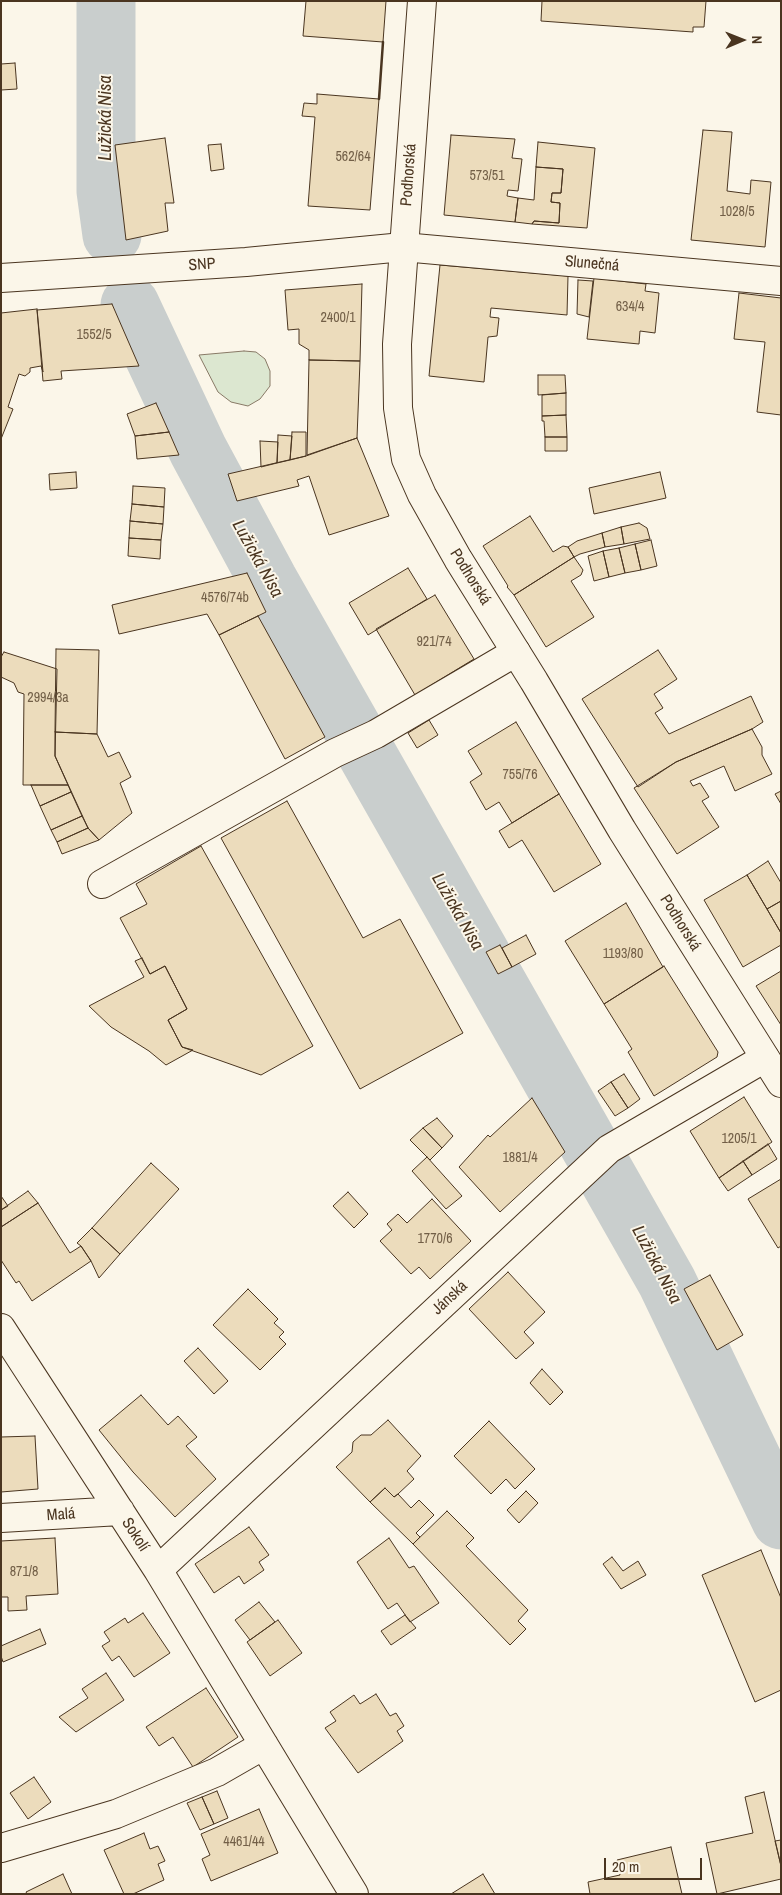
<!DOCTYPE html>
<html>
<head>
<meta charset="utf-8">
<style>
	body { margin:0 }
	#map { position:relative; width:782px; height:1895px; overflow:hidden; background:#fbf6e9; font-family:"Archivo Narrow",sans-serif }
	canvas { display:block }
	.frame { position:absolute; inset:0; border:2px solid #4a3520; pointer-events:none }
	.north { position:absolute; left:717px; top:15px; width:50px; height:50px; -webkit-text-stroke:4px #fbf6e9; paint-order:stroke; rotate:89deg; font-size:14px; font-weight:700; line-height:20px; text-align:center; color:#4a3520 }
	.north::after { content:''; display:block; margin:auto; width:18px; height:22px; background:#4a3520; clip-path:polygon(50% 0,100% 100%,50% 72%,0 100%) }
	.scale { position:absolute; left:604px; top:1858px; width:98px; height:22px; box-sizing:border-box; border:2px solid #4a3520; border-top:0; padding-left:6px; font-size:15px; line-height:18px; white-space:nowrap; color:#4a3520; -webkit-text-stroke:4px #fbf6e9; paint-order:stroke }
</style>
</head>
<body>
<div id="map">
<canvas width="782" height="1895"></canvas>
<div class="frame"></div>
<div class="north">N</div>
<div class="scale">20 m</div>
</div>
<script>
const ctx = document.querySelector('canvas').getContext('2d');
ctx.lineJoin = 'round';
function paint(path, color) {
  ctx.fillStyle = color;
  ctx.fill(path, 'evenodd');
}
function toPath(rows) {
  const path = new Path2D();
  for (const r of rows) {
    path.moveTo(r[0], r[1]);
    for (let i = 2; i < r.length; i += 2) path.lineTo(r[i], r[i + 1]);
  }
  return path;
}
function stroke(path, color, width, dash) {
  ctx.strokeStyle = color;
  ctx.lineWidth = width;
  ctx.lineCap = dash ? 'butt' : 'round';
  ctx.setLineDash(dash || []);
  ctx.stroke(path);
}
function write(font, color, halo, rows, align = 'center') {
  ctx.font = font + ' "Archivo Narrow",sans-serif';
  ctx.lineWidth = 4;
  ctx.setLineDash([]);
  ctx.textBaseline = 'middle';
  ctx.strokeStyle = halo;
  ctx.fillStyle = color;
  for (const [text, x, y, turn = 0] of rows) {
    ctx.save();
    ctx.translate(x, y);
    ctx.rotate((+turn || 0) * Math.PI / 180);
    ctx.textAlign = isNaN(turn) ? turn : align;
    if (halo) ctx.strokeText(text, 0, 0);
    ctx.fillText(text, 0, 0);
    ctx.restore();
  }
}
const green = toPath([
	[244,351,256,352,265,359,270,371,270,386,260,399,248,406,231,402,218,392,199,355,244,351]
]);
paint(green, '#dce7d0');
stroke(green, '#887966', 1);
stroke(toPath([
	[106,1,106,191,112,235],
	[130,305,198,450,268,580,667,1282,781,1520]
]), '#c9cecd', 59);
const building = toPath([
	[306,1,386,1,383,42,303,36,306,1],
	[542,1,706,1,704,27,693,27,693,32,541,21,542,1],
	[15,63,17,89,1,90,1,64,15,63],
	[317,94,379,99,370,210,308,206,315,117,302,116,304,103,317,104,317,94],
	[703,130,732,132,727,191,750,194,751,180,771,182,765,247,691,240,703,130],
	[451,135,515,139,512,158,522,159,518,191,508,190,507,196,518,198,515,222,444,215,451,135],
	[165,138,174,203,165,203,168,231,126,240,115,145,165,138],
	[538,142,595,148,587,228,532,224,534,221,559,223,560,203,551,202,552,193,561,193,563,169,536,167,538,142],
	[221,144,224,169,211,171,208,145,221,144],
	[536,167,563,169,561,193,552,193,551,202,560,203,559,223,534,221,532,224,515,222,518,198,534,200,536,167],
	[440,265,568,276,567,315,491,308,490,317,499,318,497,336,488,337,484,382,429,376,440,265],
	[594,278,646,284,645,291,659,293,655,333,640,331,639,344,587,339,594,278],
	[578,280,593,281,589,317,577,314,578,280],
	[362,284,360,361,309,360,309,350,299,344,299,329,288,330,285,290,362,284],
	[739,293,781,298,781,415,757,412,765,342,734,339,739,293],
	[112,304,139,366,61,371,62,379,43,381,37,310,112,304],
	[37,309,43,372,41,366,30,368,30,372,25,376,19,374,8,407,13,409,1,439,1,313,37,309],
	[309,360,360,361,357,438,307,455,309,360],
	[538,375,565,375,566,393,538,395,538,375],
	[566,393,566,415,542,416,542,395,566,393],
	[156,403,169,432,135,436,127,414,156,403],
	[566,415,567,437,545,437,544,421,542,421,542,416,566,415],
	[169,432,179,455,137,459,135,436,169,432],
	[292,432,306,432,306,456,290,460,292,432],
	[278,435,292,436,290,460,277,463,278,435],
	[545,437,567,437,567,451,545,451,545,437],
	[357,438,389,516,329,535,309,476,297,480,299,486,237,501,228,474,306,456,357,438],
	[260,441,278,442,277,463,261,467,260,441],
	[76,472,77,488,50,490,49,474,76,472],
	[660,472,666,498,594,514,589,488,660,472],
	[133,486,165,488,164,507,132,504,133,486],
	[132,504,164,507,163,524,130,521,132,504],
	[530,516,553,552,563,546,568,547,574,557,514,595,507,587,508,586,483,546,530,516],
	[130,521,163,524,161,540,129,538,130,521],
	[639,523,647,528,650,539,624,544,621,527,639,523],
	[621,527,624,544,605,547,602,533,621,527],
	[602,533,605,547,580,554,574,557,568,547,577,541,602,533],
	[129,538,161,540,160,559,128,556,129,538],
	[651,540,657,566,641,570,635,544,651,540],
	[635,544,641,570,625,573,619,548,635,544],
	[619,548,625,573,609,577,603,551,619,548],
	[603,551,609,577,594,581,588,556,603,551],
	[574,557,583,570,581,575,571,581,594,617,546,647,514,595,574,557],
	[408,568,427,599,368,635,349,603,408,568],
	[247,573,266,612,219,635,207,614,119,634,112,605,247,573],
	[435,595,474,659,415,695,376,629,435,595],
	[258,616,325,737,285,759,219,635,258,616],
	[56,649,99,650,97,734,55,732,56,649],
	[658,650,677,679,654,694,663,708,655,713,669,734,751,696,763,722,752,729,676,762,638,787,582,699,658,650],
	[4,652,57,669,55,756,68,785,23,785,24,694,18,692,14,683,1,677,1,657,4,652],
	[429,720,438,735,417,748,408,733,429,720],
	[516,722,559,794,512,823,499,802,486,810,470,782,482,774,468,751,516,722],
	[752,729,762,747,762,755,772,774,735,791,724,766,690,781,693,786,700,783,709,797,702,801,719,827,677,854,634,788,676,762,752,729],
	[55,732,97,734,108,757,119,752,131,777,120,783,132,813,99,840,88,828,55,756,55,732],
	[31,785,68,785,71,792,40,806,31,785],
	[781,791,781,804,775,794,781,791],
	[71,792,82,816,51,830,40,806,71,792],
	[559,794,601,864,554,892,522,840,509,848,499,831,559,794],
	[287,801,363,938,400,919,463,1033,360,1089,221,838,287,801],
	[82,816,88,828,57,842,51,830,82,816],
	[88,828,99,840,62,854,57,842,88,828],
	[201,846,313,1046,261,1075,182,1047,168,1020,187,1009,165,966,150,974,120,918,147,904,136,884,201,846],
	[768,861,781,883,781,901,767,909,747,875,768,861],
	[747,875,781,933,781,945,743,967,704,900,747,875],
	[781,901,781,933,767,909,781,901],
	[626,903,663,967,604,1004,565,941,626,903],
	[526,935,536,954,512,967,502,948,526,935],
	[500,945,512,967,498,974,486,952,500,945],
	[142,958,150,974,165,966,187,1009,168,1020,182,1047,193,1050,166,1065,149,1051,111,1027,89,1006,144,977,135,961,142,958],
	[664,966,718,1052,717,1057,654,1096,628,1052,632,1049,604,1004,664,966],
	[781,971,781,1025,756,986,781,971],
	[624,1074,640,1099,628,1108,611,1082,624,1074],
	[611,1082,628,1108,615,1116,598,1091,611,1082],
	[744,1097,772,1142,719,1178,690,1131,744,1097],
	[532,1098,565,1152,500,1212,459,1167,488,1135,490,1137,532,1098],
	[437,1118,453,1136,442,1148,423,1128,437,1118],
	[423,1128,442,1148,430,1160,410,1140,423,1128],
	[768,1144,777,1159,752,1175,743,1161,768,1144],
	[427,1157,462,1196,446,1209,412,1171,427,1157],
	[743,1161,752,1175,728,1191,719,1178,743,1161],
	[151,1163,179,1189,120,1254,92,1228,151,1163],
	[781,1179,781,1246,778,1248,748,1199,781,1179],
	[28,1191,38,1203,1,1227,1,1210,28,1191],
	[348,1192,368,1214,354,1228,333,1206,348,1192],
	[1,1196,8,1206,1,1210,1,1196],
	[432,1199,471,1241,430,1279,419,1267,411,1274,380,1241,392,1230,387,1224,398,1214,407,1223,432,1199],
	[38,1203,70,1253,81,1246,91,1261,32,1301,19,1281,16,1283,1,1260,1,1227,38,1203],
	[92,1228,120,1254,99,1278,91,1261,81,1246,77,1243,92,1228],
	[508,1272,545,1312,524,1332,534,1343,516,1359,469,1309,508,1272],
	[710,1275,743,1335,717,1350,684,1289,710,1275],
	[248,1289,278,1319,274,1323,284,1332,279,1337,286,1344,260,1370,213,1325,248,1289],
	[198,1348,228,1381,214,1394,184,1361,198,1348],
	[542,1369,563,1392,550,1405,530,1383,542,1369],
	[141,1395,168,1425,178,1416,197,1437,186,1446,216,1479,175,1517,133,1472,99,1430,141,1395],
	[388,1420,421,1456,407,1471,414,1479,398,1494,394,1497,385,1488,370,1502,336,1467,352,1452,353,1442,361,1435,371,1435,388,1420],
	[489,1421,535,1469,515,1489,506,1479,491,1494,454,1456,489,1421],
	[35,1436,38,1489,1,1492,1,1437,35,1436],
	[385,1488,394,1497,398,1494,411,1508,419,1500,434,1515,416,1533,420,1537,413,1544,370,1502,385,1488],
	[526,1491,538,1503,519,1523,507,1510,526,1491],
	[447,1511,474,1538,466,1546,528,1610,518,1621,526,1629,510,1645,413,1544,447,1511],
	[249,1527,269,1555,259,1562,264,1570,244,1584,239,1576,214,1593,195,1564,249,1527],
	[55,1538,58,1594,26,1596,27,1610,8,1611,8,1597,1,1597,1,1541,55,1538],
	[389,1538,409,1568,414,1566,439,1603,410,1622,397,1603,388,1609,357,1562,389,1538],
	[761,1550,781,1598,781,1690,755,1702,702,1575,761,1550],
	[612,1557,623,1571,638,1561,646,1575,621,1589,603,1564,612,1557],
	[259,1602,275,1622,250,1640,235,1620,259,1602],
	[143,1613,170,1653,134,1677,119,1656,112,1661,102,1646,110,1641,104,1632,125,1618,128,1623,143,1613],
	[405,1615,416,1628,391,1645,381,1631,405,1615],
	[278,1620,302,1653,270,1676,247,1642,278,1620],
	[40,1629,46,1644,3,1662,1,1656,1,1646,40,1629],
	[106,1673,124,1700,76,1732,59,1717,88,1698,82,1689,106,1673],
	[206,1688,238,1737,193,1767,173,1737,159,1746,146,1727,206,1688],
	[376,1694,390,1716,396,1713,404,1726,397,1731,403,1741,358,1773,325,1728,336,1721,330,1712,354,1695,360,1704,376,1694],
	[34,1777,51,1802,28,1819,10,1793,34,1777],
	[217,1791,228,1818,214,1824,202,1797,217,1791],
	[764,1792,781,1866,781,1879,717,1894,706,1843,753,1833,745,1797,764,1792],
	[202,1797,214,1824,200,1830,187,1803,202,1797],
	[259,1809,278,1853,211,1881,202,1859,210,1855,201,1834,259,1809],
	[144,1833,150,1849,158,1846,165,1861,158,1864,164,1880,133,1894,124,1894,104,1850,144,1833],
	[781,1840,781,1866,775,1841,781,1840],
	[671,1847,682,1894,590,1894,588,1882,620,1875,617,1860,671,1847],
	[63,1874,72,1894,27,1894,26,1892,63,1874],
	[483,1874,495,1894,451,1894,483,1874]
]);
paint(building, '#ecdcbc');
stroke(building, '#4a3520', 1);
const minor = toPath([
	[403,247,781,281],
	[102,884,335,753,376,734,516,652],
	[1,1328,158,1570,354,1894],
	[1,1518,120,1511],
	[158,1570,609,1149,765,1058],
	[1,1848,116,1814,217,1772,264,1745]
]);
const tertiary = toPath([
	[1,278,246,262,403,247]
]);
const primary = toPath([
	[422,1,397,344,398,408,406,459,422,495,458,559,534,681,622,830,781,1083]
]);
stroke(minor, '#4a3520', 30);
stroke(tertiary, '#4a3520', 30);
stroke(primary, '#4a3520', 30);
stroke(minor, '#fbf6e9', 28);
stroke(tertiary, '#fbf6e9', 28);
stroke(primary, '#fbf6e9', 28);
stroke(toPath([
	[379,99,383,42]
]), '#4a3520', 2.5);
write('14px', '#725f47', null, [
	["562/64",353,157],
	["573/51",487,176],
	["1028/5",737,212],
	["634/4",630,307],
	["2400/1",338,318],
	["1552/5",94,335],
	["4576/74b",225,598],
	["921/74",434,642],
	["2994/3a",48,698],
	["755/76",520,775],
	["1193/80",623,954],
	["1205/1",739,1139],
	["1881/4",520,1158],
	["1770/6",435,1239],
	["871/8",24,1572],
	["4461/44",244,1842]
]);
write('16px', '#4a3520', '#fbf6e9', [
	["Podhorská",409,175,-86],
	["Slunečná",592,264,5],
	["SNP",202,265,-4],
	["Podhorská",470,577,58],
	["Podhorská",680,923,58],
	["Jánská",450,1298,-43],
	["Malá",61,1515,-4],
	["Sokolí",135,1535,57]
]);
write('italic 18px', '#4a3520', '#fbf6e9', [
	["Lužická Nisa",106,118,-90],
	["Lužická Nisa",257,559,61],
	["Lužická Nisa",457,912,60],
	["Lužická Nisa",656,1265,62]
]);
</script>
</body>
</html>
